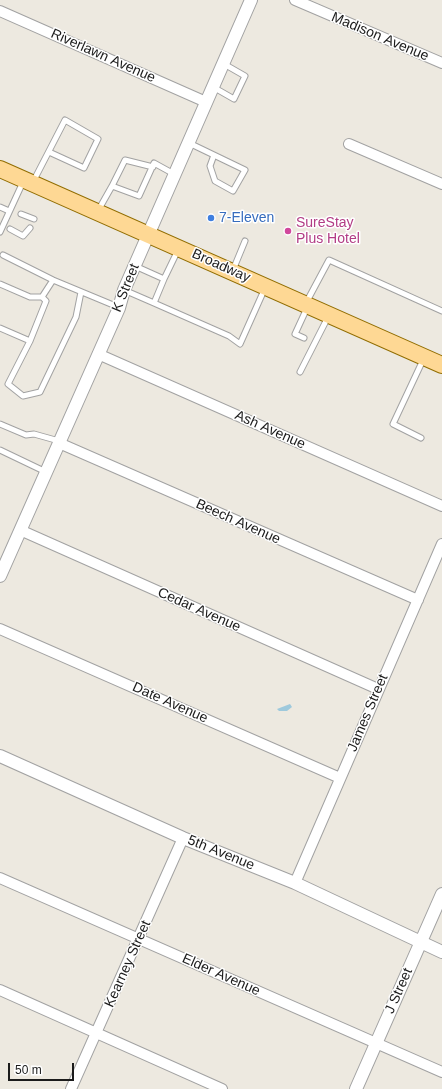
<!DOCTYPE html>
<html>
<head>
<meta charset="utf-8">
<style>
	body { margin:0 }
	#map { position:relative; width:442px; height:1089px; overflow:hidden; background:#ede9e0; font-family:Helvetica,sans-serif }
	canvas { display:block }
	.scale { position:absolute; left:8px; top:1063px; width:66px; height:18px; box-sizing:border-box; border:2px solid #1b1b1b; border-top:0; padding-left:5px; font-size:12px; line-height:14px; white-space:nowrap; color:#1b1b1b; -webkit-text-stroke:3px #fff; paint-order:stroke }
</style>
</head>
<body>
<div id="map">
<canvas width="442" height="1089"></canvas>
<div class="scale">50 m</div>
</div>
<script>
const ctx = document.querySelector('canvas').getContext('2d');
ctx.lineJoin = 'round';
function paint(path, color) {
  ctx.fillStyle = color;
  ctx.fill(path, 'evenodd');
}
function toPath(rows) {
  const path = new Path2D();
  for (const r of rows) {
    path.moveTo(r[0], r[1]);
    for (let i = 2; i < r.length; i += 2) path.lineTo(r[i], r[i + 1]);
  }
  return path;
}
function stroke(path, color, width, dash) {
  ctx.strokeStyle = color;
  ctx.lineWidth = width;
  ctx.lineCap = dash ? 'butt' : 'round';
  ctx.setLineDash(dash || []);
  ctx.stroke(path);
}
function write(font, color, halo, rows, align = 'center') {
  ctx.font = font + ' Helvetica,sans-serif';
  ctx.lineWidth = 3;
  ctx.setLineDash([]);
  ctx.textBaseline = 'middle';
  ctx.strokeStyle = halo;
  ctx.fillStyle = color;
  for (const [text, x, y, turn = 0] of rows) {
    ctx.save();
    ctx.translate(x, y);
    ctx.rotate((+turn || 0) * Math.PI / 180);
    ctx.textAlign = isNaN(turn) ? turn : align;
    if (halo) ctx.strokeText(text, 0, 0);
    ctx.fillText(text, 0, 0);
    ctx.restore();
  }
}
paint(toPath([
	[290,704,292,707,287,711,279,711,277,709]
]), '#9ec9dc');
const service = toPath([
	[213,87,234,99,245,76,224,64],
	[189,143,245,170,233,191,215,181,210,166,214,155],
	[33,182,65,120,98,139,84,168,49,152],
	[112,186,125,160,153,167],
	[0,207,9,211],
	[99,209,112,186,139,196,154,163,174,174],
	[21,214,34,219],
	[10,229,23,236,30,228],
	[0,232,23,182],
	[3,255,53,280,118,307],
	[135,266,164,279,178,250],
	[233,270,245,241],
	[0,284,30,297,42,297,53,280],
	[124,290,154,303,164,279],
	[154,303,229,336,240,344,265,288],
	[306,303,329,260,442,311],
	[0,328,30,341,46,301,42,297],
	[304,338,295,334,307,308],
	[30,341,8,384,23,396,40,392,76,317,81,292],
	[300,372,328,317],
	[0,424,26,435,34,434,59,441],
	[421,438,393,424,423,360],
	[0,450,46,472]
]);
const minor = toPath([
	[295,0,442,63],
	[0,11,206,102],
	[349,144,442,184],
	[98,354,442,506],
	[59,443,418,600],
	[20,530,378,689],
	[0,629,340,778],
	[0,878,442,1072],
	[295,883,442,544],
	[0,990,222,1089],
	[71,1089,183,838]
]);
const tertiary = toPath([
	[0,576,119,308,124,290,251,0],
	[0,756,183,838,295,883,442,952],
	[356,1089,442,894]
]);
const primary = toPath([
	[0,169,442,365]
]);
stroke(service, '#a2a2a2', 7);
stroke(minor, '#a2a2a2', 12);
stroke(tertiary, '#a2a2a2', 14);
stroke(primary, '#916d00', 18);
stroke(service, '#fff', 5);
stroke(minor, '#fff', 10);
stroke(tertiary, '#fff', 12);
stroke(primary, '#fed894', 16);
for (const [x, y, r, color] of [
	[211,218,4,"#3f7fe0"],
	[288,231,4,"#d1479c"]
]) {
  const dot = new Path2D();
  dot.arc(x, y, r, 0, 2 * Math.PI);
  ctx.fillStyle = color;
  ctx.fill(dot);
  stroke(dot, '#fff', 1.5);
}
write('14px', '#1b1b1b', '#fff', [
	["Madison Avenue",380,37,23],
	["Riverlawn Avenue",103,56,24],
	["Broadway",221,266,24],
	["K Street",126,288,-68],
	["Ash Avenue",270,430,24],
	["Beech Avenue",238,522,24],
	["Cedar Avenue",199,610,24],
	["Date Avenue",170,703,24],
	["James Street",368,713,-67],
	["5th Avenue",221,853,22],
	["Kearney Street",128,964,-66],
	["Elder Avenue",221,975,24],
	["J Street",399,991,-66]
]);
write('14px', '#366cbe', '#fff', [
	["7-Eleven",219,218]
], 'left');
write('14px', '#b23c85', '#fff', [
	["SureStay",296,223],
	["Plus Hotel",296,239]
], 'left');
</script>
</body>
</html>
